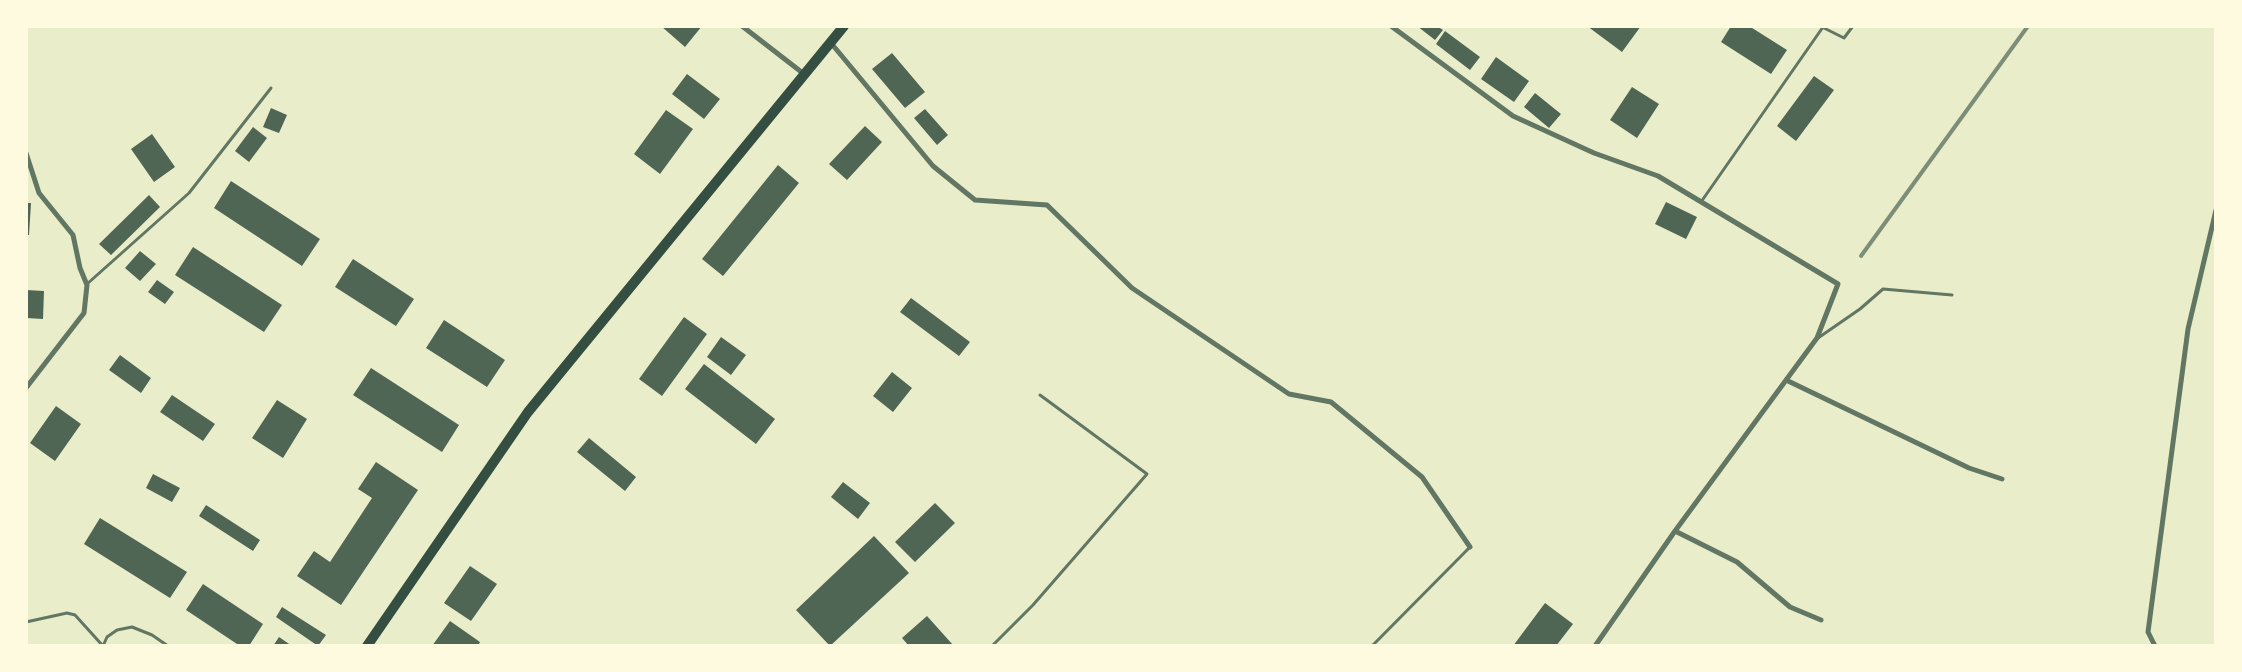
<!DOCTYPE html>
<html>
<head>
<meta charset="utf-8">
<style>
	body { margin:0 }
	#map { position:relative; width:2242px; height:672px; overflow:hidden; background:#e9edc9; font-family:Mulish,sans-serif }
	canvas { display:block }
	.frame { position:absolute; inset:0; border:28px solid #fefae0; pointer-events:none }
</style>
</head>
<body>
<div id="map">
<canvas width="2242" height="672"></canvas>
<div class="frame"></div>
</div>
<script>
const ctx = document.querySelector('canvas').getContext('2d');
ctx.lineJoin = 'round';
function paint(path, color) {
  ctx.fillStyle = color;
  ctx.fill(path, 'evenodd');
}
function toPath(rows) {
  const path = new Path2D();
  for (const r of rows) {
    path.moveTo(r[0], r[1]);
    for (let i = 2; i < r.length; i += 2) path.lineTo(r[i], r[i + 1]);
  }
  return path;
}
function stroke(path, color, width, dash) {
  ctx.strokeStyle = color;
  ctx.lineWidth = width;
  ctx.lineCap = dash ? 'butt' : 'round';
  ctx.setLineDash(dash || []);
  ctx.stroke(path);
}
paint(toPath([
	[661,26,702,26,685,47],
	[1417,26,1437,26,1443,30,1435,40],
	[1587,26,1641,26,1622,52],
	[1731,26,1749,26,1787,50,1771,74,1721,42],
	[1445,31,1480,57,1470,70,1436,44],
	[892,53,925,92,905,108,872,69],
	[1496,57,1529,81,1514,102,1481,79],
	[687,74,720,99,704,119,672,94],
	[1814,76,1834,90,1796,141,1777,126],
	[1632,87,1659,104,1637,138,1610,120],
	[1535,93,1561,114,1549,128,1524,107],
	[271,108,287,115,279,133,263,127],
	[925,109,948,135,937,145,914,118],
	[666,110,693,129,660,174,634,154],
	[865,126,882,142,847,180,829,164],
	[253,127,267,138,249,162,235,151],
	[152,134,175,167,154,182,131,149],
	[778,165,799,183,723,276,702,259],
	[231,181,320,239,302,266,214,208],
	[149,195,160,207,111,255,99,244],
	[1666,202,1697,217,1686,239,1655,224],
	[26,203,31,203,29,235,26,235],
	[193,247,282,305,264,332,175,275],
	[140,251,156,264,140,281,125,268],
	[353,259,414,299,396,326,335,287],
	[157,280,174,292,165,304,148,292],
	[26,290,44,291,43,319,26,318],
	[911,298,970,342,959,356,900,312],
	[684,317,707,334,662,396,639,379],
	[444,320,505,360,487,387,426,348],
	[721,337,746,355,731,375,707,357],
	[120,355,151,378,141,393,109,370],
	[704,364,775,419,756,444,685,389],
	[371,368,459,425,442,452,353,395],
	[892,372,912,388,893,412,873,396],
	[172,395,215,424,203,441,160,412],
	[277,400,307,419,283,458,252,438],
	[56,406,81,424,55,461,30,443],
	[589,438,636,477,625,491,577,452],
	[376,462,418,490,341,605,297,576,314,551,330,562,372,498,358,489],
	[153,474,180,488,172,502,146,488],
	[843,482,870,503,858,519,831,497],
	[935,503,955,523,915,562,895,542],
	[206,505,260,540,253,551,199,516],
	[100,518,187,572,170,598,84,544],
	[874,536,909,573,830,646,796,610],
	[470,566,497,584,471,621,444,603],
	[203,584,263,624,249,646,240,646,186,610],
	[1545,603,1573,624,1556,646,1513,646],
	[282,607,326,635,318,646,276,617],
	[927,616,953,645,951,646,909,646,902,638],
	[450,621,480,642,478,646,432,646],
	[279,637,292,646,273,646]
]), '#4f6655');
stroke(toPath([
	[1822,27,1844,38,1853,26],
	[1701,202,1823,27],
	[87,284,189,193,271,88],
	[1818,338,1860,309,1883,289,1952,295],
	[26,622,67,613,75,615,103,646],
	[103,646,107,637,117,630,132,627,152,635,168,646],
	[992,646,1033,605,1147,474,1040,395],
	[1372,646,1470,547]
]), '#617663', 3);
stroke(toPath([
	[742,26,804,74],
	[1391,26,1513,116,1594,153,1658,176,1838,284,1817,338,1675,531,1595,646],
	[831,43,933,166,975,200,1047,205,1132,288,1289,394,1331,402,1422,477,1470,547],
	[26,153,39,193,73,235,80,268,87,285,84,313,26,388],
	[1786,380,1969,468,2002,479],
	[1675,531,1737,562,1790,607,1821,620],
	[2155,646,2148,632,2188,329,2216,210]
]), '#617663', 5);
stroke(toPath([
	[367,646,528,412,844,26]
]), '#344e41', 10);
stroke(toPath([
	[1861,256,2028,26]
]), '#7c8e77', 4);
</script>
</body>
</html>
